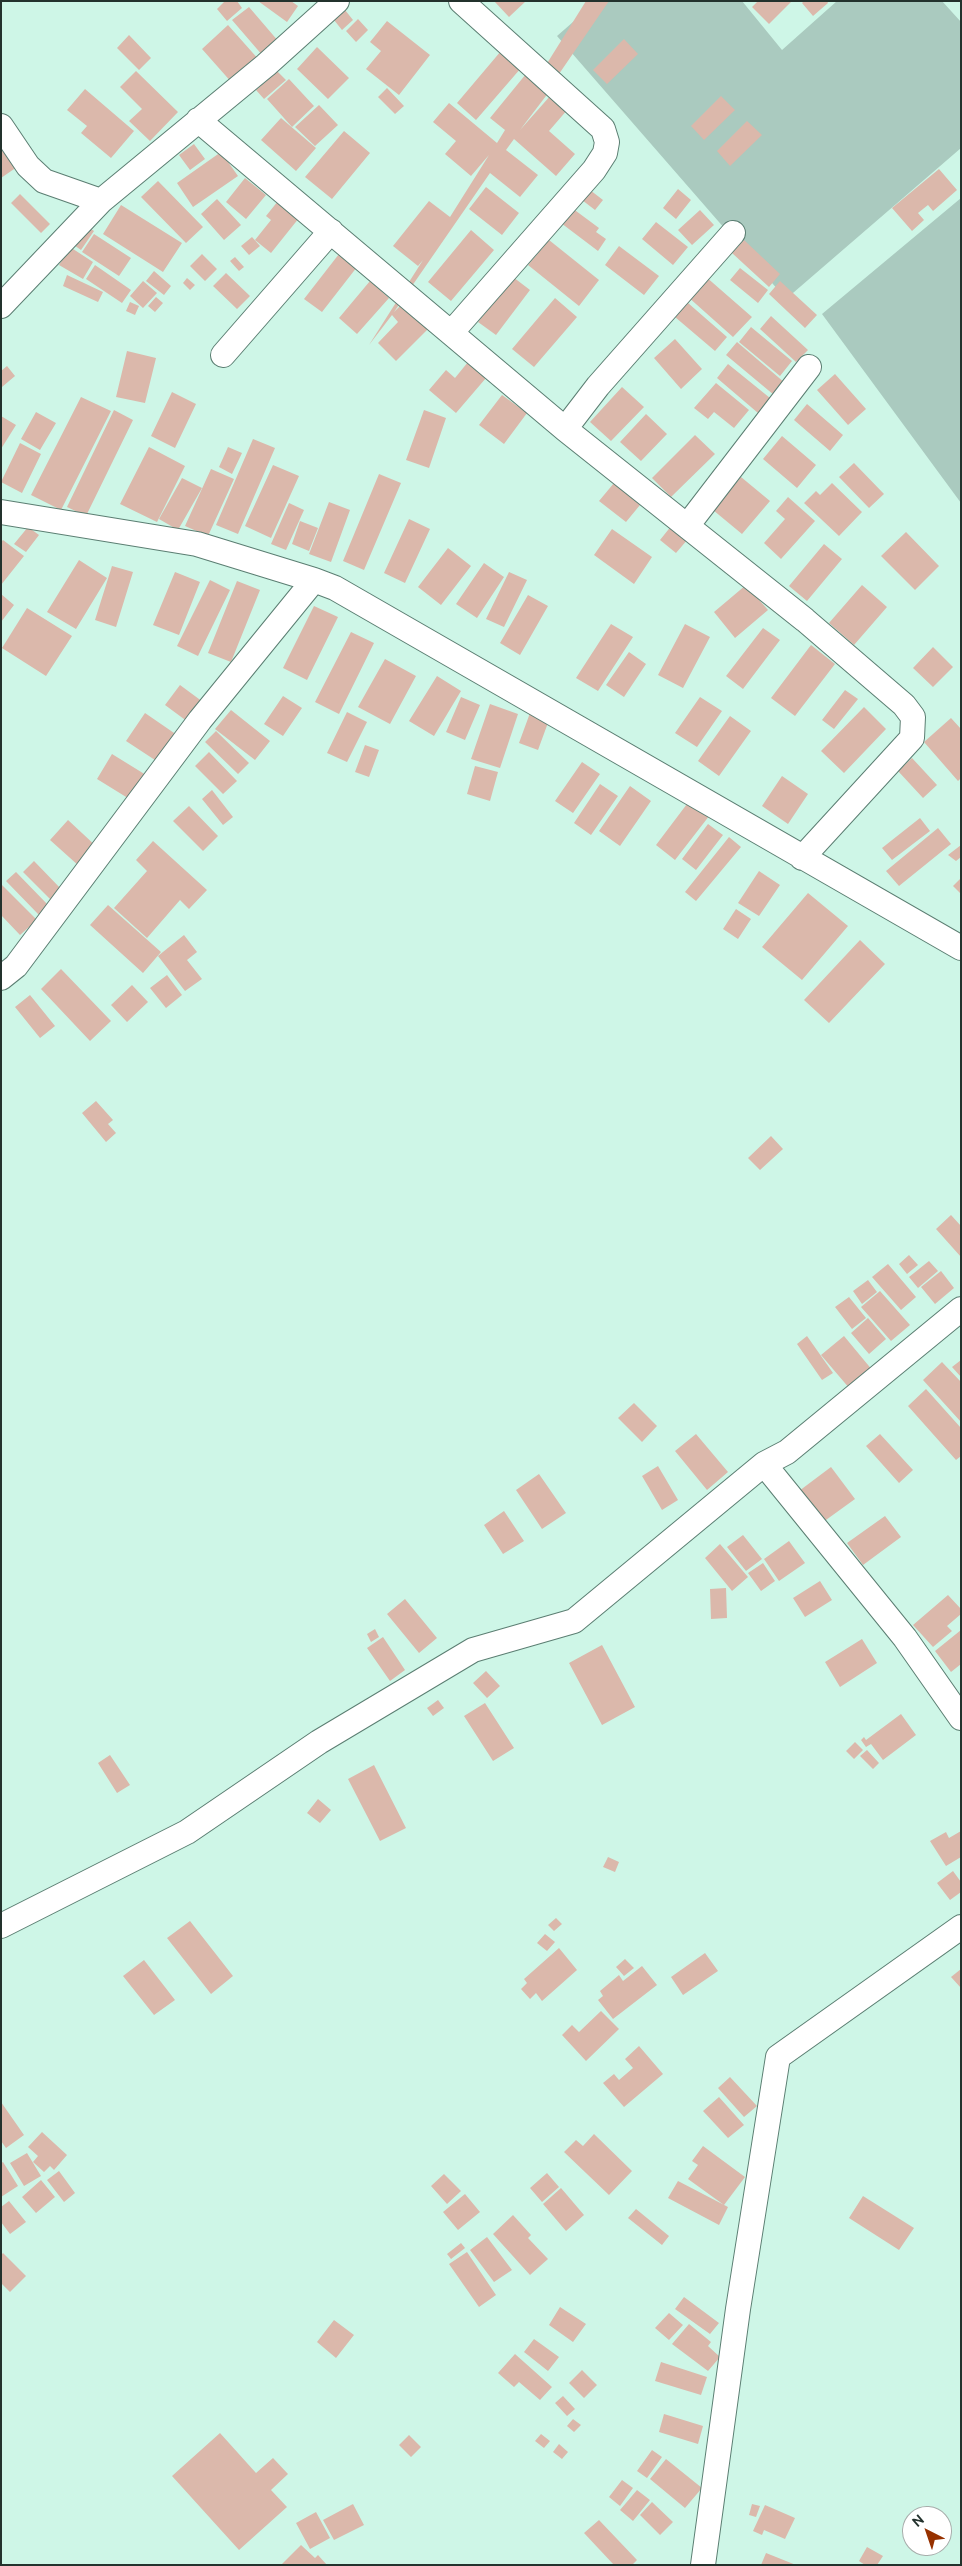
<!DOCTYPE html>
<html>
<head>
<meta charset="utf-8">
<style>
	body { margin:0 }
	#map { position:relative; width:962px; height:2566px; overflow:hidden; background:#cef6e7; font-family:Ubuntu,sans-serif }
	canvas { display:block }
	.frame { position:absolute; inset:0; border:2px solid #23322d; pointer-events:none }
	.north { position:absolute; left:902px; top:2506px; width:50px; height:50px; box-sizing:border-box; background:#fff; border:1px solid #a7adab; border-radius:50%; rotate:319deg; font-size:14px; font-weight:700; line-height:20px; text-align:center; color:#23322d }
	.north::after { content:''; display:block; margin:auto; width:18px; height:22px; background:#973200; clip-path:polygon(50% 0,100% 100%,50% 72%,0 100%) }
</style>
</head>
<body>
<div id="map">
<canvas width="962" height="2566"></canvas>
<div class="frame"></div>
<div class="north">N</div>
</div>
<script>
const ctx = document.querySelector('canvas').getContext('2d');
ctx.lineJoin = 'round';
function paint(path, color) {
  ctx.fillStyle = color;
  ctx.fill(path, 'evenodd');
}
function toPath(rows) {
  const path = new Path2D();
  for (const r of rows) {
    path.moveTo(r[0], r[1]);
    for (let i = 2; i < r.length; i += 2) path.lineTo(r[i], r[i + 1]);
  }
  return path;
}
function stroke(path, color, width, dash) {
  ctx.strokeStyle = color;
  ctx.lineWidth = width;
  ctx.lineCap = dash ? 'butt' : 'round';
  ctx.setLineDash(dash || []);
  ctx.stroke(path);
}
paint(toPath([
	[597,1,742,1,782,50,837,1,942,1,961,22,961,148,786,299,557,36],
	[961,198,961,503,822,314]
]), '#aacabf');
paint(toPath([
	[225,1,237,1,242,8,227,21,217,9],
	[258,1,291,1,298,6,287,22],
	[494,1,526,1,509,17],
	[586,1,609,1,548,90,549,92,520,130,551,95,568,109,549,131,575,154,556,176,514,139,506,150,538,175,520,197,490,173,394,312,403,303,428,329,396,361,378,343,398,322,392,315,369,345,423,260,418,266,393,246,429,201,450,217,489,155,471,176,445,154,456,141,433,122,449,103,497,143,505,130,490,118,526,74,536,81],
	[758,1,792,1,769,24,752,7],
	[804,1,827,1,828,3,813,16,802,3],
	[249,7,279,42,263,56,232,20],
	[345,10,353,20,342,30,334,20],
	[358,19,368,30,356,42,346,31],
	[387,21,430,55,399,95,366,69,381,51,370,42],
	[228,25,260,61,233,84,202,49],
	[129,35,151,58,139,70,117,48],
	[624,39,638,54,607,84,593,70],
	[317,47,349,78,328,99,297,69],
	[501,51,521,68,476,120,457,103],
	[136,71,178,112,150,141,129,121,142,109,120,87],
	[277,71,286,80,264,99,256,90],
	[289,79,314,106,292,127,267,99],
	[387,88,404,106,395,114,378,97],
	[85,89,134,131,111,158,81,133,87,126,67,110],
	[721,96,735,110,704,140,691,126],
	[319,105,338,125,315,146,295,127],
	[281,118,316,148,296,171,261,140],
	[747,121,762,135,730,166,717,151],
	[344,131,370,153,332,199,305,177],
	[194,144,205,159,190,170,179,155],
	[1,145,17,167,1,178],
	[221,152,238,176,193,207,177,183],
	[939,169,957,190,933,211,928,205,918,213,924,220,912,231,892,208],
	[245,178,266,195,246,219,226,202],
	[158,181,203,227,186,243,141,197],
	[486,187,519,213,502,235,469,209],
	[678,189,691,200,676,219,663,208],
	[590,190,603,200,595,210,582,200],
	[20,194,50,224,41,233,11,203],
	[217,199,241,225,224,240,201,214],
	[278,201,299,218,271,253,255,240,271,220,266,216],
	[121,205,182,243,163,272,103,234],
	[572,208,599,228,596,232,606,239,598,251,561,223],
	[700,210,714,225,692,245,678,230],
	[81,222,94,231,81,250,68,241],
	[656,222,688,247,673,265,642,239],
	[471,230,494,250,451,301,428,282],
	[94,234,131,258,119,276,82,252],
	[252,237,260,246,249,255,241,246],
	[549,240,599,280,579,306,528,265],
	[744,240,780,274,769,287,732,253],
	[619,246,659,276,644,295,605,265],
	[70,247,93,262,83,279,59,265],
	[202,254,217,269,205,281,190,266],
	[339,254,357,267,322,312,304,299],
	[235,257,244,267,239,271,230,261],
	[95,265,131,290,122,303,86,279],
	[740,268,768,290,758,303,730,280],
	[154,271,171,286,164,295,146,281],
	[226,273,250,296,237,309,213,286],
	[67,275,103,292,98,302,63,286],
	[705,276,752,317,733,337,687,296],
	[513,277,530,290,496,335,478,322],
	[187,278,195,285,190,290,183,283],
	[143,281,157,293,143,308,130,296],
	[370,281,389,298,357,334,339,318],
	[780,281,817,315,805,328,769,294],
	[156,297,163,303,155,312,148,306],
	[555,298,577,317,534,367,512,349],
	[130,302,139,306,135,315,126,311],
	[688,303,727,337,715,351,675,317],
	[771,316,808,350,796,362,760,329],
	[751,327,792,361,780,376,739,342],
	[675,339,702,369,681,389,654,358],
	[737,342,785,383,774,395,726,355],
	[127,351,156,358,145,403,116,397],
	[468,362,486,378,456,413,429,390,446,370,455,378],
	[728,364,770,398,758,413,717,378],
	[7,366,15,376,2,387,1,371],
	[835,374,866,409,848,425,817,390],
	[716,383,749,410,734,428,714,412,708,419,694,408],
	[622,387,644,407,611,441,590,422],
	[172,392,196,404,175,448,151,436],
	[502,395,527,413,504,444,479,425],
	[81,397,111,411,61,510,31,495],
	[807,404,843,435,830,451,794,420],
	[114,410,133,420,86,516,67,507],
	[424,410,446,418,429,468,406,460],
	[36,412,56,423,40,450,21,439],
	[646,414,667,434,641,461,620,442],
	[1,416,16,425,1,449],
	[695,435,715,454,671,497,652,478],
	[782,436,816,465,797,488,763,459],
	[253,439,275,448,238,534,216,525],
	[20,443,41,454,22,493,1,482],
	[149,447,185,466,157,522,120,504],
	[228,447,242,453,232,474,219,467],
	[854,463,884,494,869,508,839,477],
	[273,465,299,476,271,538,245,526],
	[211,469,234,479,208,536,185,526],
	[379,474,401,483,364,570,343,561],
	[741,477,770,501,742,534,713,510],
	[182,478,202,488,178,530,159,519],
	[614,483,640,505,626,522,599,501],
	[832,483,862,512,839,536,804,503,816,491,820,495],
	[788,497,815,521,781,559,764,543,785,519,776,511],
	[329,502,350,510,331,562,309,554],
	[289,503,304,510,286,550,271,544],
	[409,519,430,529,405,583,384,573],
	[300,521,318,528,309,551,292,544],
	[672,525,688,539,676,553,660,540],
	[28,527,39,535,26,552,14,544],
	[612,529,652,557,634,584,594,555],
	[906,532,939,566,915,590,881,556],
	[3,540,24,556,1,585,1,542],
	[824,544,842,559,807,601,789,586],
	[448,548,471,566,441,605,418,587],
	[79,560,107,578,76,629,47,612],
	[484,563,504,577,477,618,456,604],
	[112,566,133,572,116,627,95,620],
	[175,572,200,582,179,635,153,625],
	[509,572,527,580,504,627,486,619],
	[210,580,230,590,198,656,177,646],
	[237,581,260,590,231,662,208,653],
	[746,585,768,610,735,638,714,612],
	[862,585,887,607,854,645,829,623],
	[1,594,14,605,1,622],
	[528,595,548,606,520,655,500,643],
	[314,606,338,617,307,680,283,668],
	[27,608,72,636,46,676,2,648],
	[611,624,633,637,598,691,576,678],
	[685,624,710,637,683,688,658,675],
	[763,628,780,640,743,689,726,676],
	[351,632,374,643,339,714,315,702],
	[811,645,835,664,795,716,771,698],
	[933,647,953,667,933,687,913,668],
	[629,652,646,664,624,697,606,685],
	[385,659,416,676,390,724,358,707],
	[437,676,461,691,434,736,409,721],
	[180,685,203,702,188,722,165,705],
	[845,690,858,699,834,729,822,720],
	[283,696,302,708,283,736,264,724],
	[461,697,480,705,465,740,446,732],
	[700,697,722,711,697,747,675,733],
	[490,704,518,714,500,768,471,759],
	[864,707,886,729,844,773,821,751],
	[231,710,270,741,255,760,215,729],
	[347,712,367,722,347,762,327,753],
	[145,713,177,735,158,762,126,741],
	[530,713,549,720,538,750,519,743],
	[730,716,751,731,719,776,698,761],
	[951,718,961,729,961,778,958,781,924,742],
	[216,731,249,763,238,774,205,742],
	[365,745,379,750,369,777,355,772],
	[209,752,237,781,223,794,195,766],
	[112,754,146,775,131,800,97,779],
	[912,758,937,785,923,798,898,771],
	[582,762,600,774,573,813,555,801],
	[475,766,498,772,490,801,467,794],
	[782,776,808,794,788,824,762,806],
	[600,784,618,796,591,835,574,823],
	[630,786,651,801,620,846,599,831],
	[212,790,233,817,223,825,202,799],
	[693,796,713,811,675,860,656,845],
	[189,806,218,836,203,851,173,821],
	[920,818,930,831,892,860,882,848],
	[68,820,97,847,79,866,50,840],
	[708,824,723,835,696,870,682,859],
	[938,828,951,844,899,886,886,871],
	[729,837,741,847,696,901,685,892],
	[153,841,207,890,189,909,180,900,147,938,114,908,147,871,136,860],
	[961,845,961,857,956,861,948,855],
	[34,861,63,891,52,901,23,872],
	[759,871,780,885,759,916,738,903],
	[16,872,49,906,39,915,6,881],
	[961,878,961,894,953,886],
	[1,884,37,920,20,935,1,915],
	[808,893,848,926,802,980,762,947],
	[108,905,161,952,143,973,90,925],
	[736,909,751,919,738,939,723,929],
	[184,935,197,952,187,960,202,979,185,991,158,956],
	[860,940,885,964,829,1023,804,1000],
	[61,969,111,1021,90,1041,41,989],
	[167,975,182,995,166,1008,150,988],
	[132,985,148,1002,127,1022,111,1005],
	[30,995,55,1026,40,1038,15,1007],
	[96,1101,113,1120,108,1124,116,1133,106,1142,82,1113],
	[771,1136,783,1149,760,1170,748,1158],
	[951,1215,961,1226,961,1257,936,1229],
	[909,1255,918,1265,907,1274,899,1264],
	[929,1261,938,1271,918,1288,909,1277],
	[888,1264,916,1297,901,1310,872,1277],
	[941,1271,954,1288,935,1304,921,1287],
	[868,1280,877,1292,862,1304,853,1291],
	[880,1291,910,1325,891,1341,861,1307],
	[849,1297,866,1318,852,1329,835,1307],
	[868,1318,886,1339,869,1354,851,1333],
	[807,1336,833,1373,822,1380,797,1344],
	[844,1336,873,1371,850,1389,821,1355],
	[961,1360,961,1377,952,1367],
	[942,1362,961,1382,961,1422,923,1380],
	[926,1389,961,1428,961,1456,956,1460,908,1406],
	[634,1403,657,1426,642,1442,618,1418],
	[696,1434,728,1472,707,1490,675,1451],
	[880,1434,913,1470,899,1483,866,1446],
	[658,1466,678,1500,662,1510,642,1476],
	[831,1467,855,1499,819,1525,795,1494],
	[539,1474,566,1513,542,1529,516,1490],
	[504,1511,524,1541,503,1554,484,1525],
	[885,1516,901,1537,863,1565,847,1543],
	[743,1535,762,1559,746,1571,727,1547],
	[789,1541,805,1563,779,1581,764,1559],
	[720,1544,748,1577,732,1591,705,1558],
	[763,1563,775,1581,761,1591,748,1573],
	[820,1581,832,1600,805,1617,793,1598],
	[726,1588,727,1618,711,1619,710,1589],
	[948,1595,961,1609,961,1614,947,1626,952,1631,933,1647,913,1625],
	[405,1599,437,1638,419,1653,387,1614],
	[375,1629,379,1637,371,1642,367,1634],
	[961,1630,961,1664,951,1672,935,1651],
	[383,1637,405,1670,390,1681,367,1648],
	[862,1639,877,1663,840,1687,825,1662],
	[602,1645,635,1707,602,1725,569,1663],
	[486,1671,500,1686,487,1698,473,1683],
	[438,1700,444,1708,433,1716,427,1708],
	[485,1703,514,1748,493,1761,464,1716],
	[901,1714,916,1735,883,1760,871,1744,866,1747,861,1740,864,1737,866,1740],
	[855,1742,863,1750,854,1759,846,1751],
	[867,1750,879,1763,873,1769,860,1756],
	[110,1755,130,1785,117,1793,98,1763],
	[374,1765,406,1828,380,1841,348,1779],
	[318,1799,331,1810,320,1823,307,1813],
	[961,1831,961,1857,946,1866,930,1841,946,1832,949,1838],
	[608,1857,619,1862,615,1872,603,1867],
	[953,1871,961,1882,961,1892,950,1900,937,1883],
	[556,1918,562,1924,554,1931,548,1925],
	[190,1921,233,1976,211,1994,167,1938],
	[545,1934,555,1942,547,1951,537,1943],
	[559,1948,577,1970,542,2001,536,1993,530,1999,521,1989,527,1983,524,1979],
	[705,1953,718,1971,683,1995,671,1977],
	[625,1959,634,1968,624,1976,616,1967],
	[144,1960,175,2000,154,2015,123,1976],
	[642,1966,657,1985,613,2019,598,2000,603,1996,600,1991,619,1975,623,1981],
	[961,1969,961,1988,951,1977],
	[601,2011,619,2029,586,2061,562,2035,572,2025,579,2032],
	[639,2046,663,2074,624,2107,603,2083,614,2074,619,2080,633,2068,625,2059],
	[730,2077,757,2106,744,2117,718,2088],
	[719,2097,744,2125,728,2138,703,2111],
	[1,2102,24,2135,6,2148,1,2141],
	[42,2132,67,2155,54,2170,50,2166,44,2172,33,2162,38,2156,28,2147],
	[594,2134,632,2171,609,2195,564,2152,576,2140,583,2146],
	[703,2146,745,2177,724,2205,688,2179,698,2165,692,2161],
	[27,2153,41,2176,24,2186,10,2163],
	[3,2162,18,2186,1,2197,1,2163],
	[59,2171,75,2193,64,2202,47,2180],
	[547,2173,559,2187,542,2202,530,2188],
	[444,2174,461,2191,447,2204,431,2186],
	[41,2180,55,2197,36,2213,22,2197],
	[678,2181,728,2207,719,2225,668,2198],
	[561,2188,584,2215,566,2231,543,2204],
	[465,2194,480,2212,458,2230,443,2212],
	[863,2196,914,2228,899,2250,849,2218],
	[9,2201,26,2222,10,2234,1,2222,1,2207],
	[636,2209,669,2236,662,2245,628,2218],
	[513,2215,531,2235,528,2238,548,2259,530,2275,493,2234],
	[487,2237,512,2270,494,2282,470,2250],
	[461,2243,465,2248,451,2259,447,2254],
	[467,2252,496,2295,479,2307,449,2264],
	[3,2253,26,2276,10,2292,1,2283,1,2255],
	[684,2297,719,2323,710,2334,675,2309],
	[560,2307,586,2324,573,2342,549,2325],
	[669,2313,683,2325,669,2340,655,2328],
	[334,2320,354,2335,336,2358,317,2342],
	[689,2324,711,2342,708,2346,720,2357,708,2371,672,2344],
	[534,2339,559,2357,548,2371,524,2352],
	[515,2354,552,2387,540,2400,519,2382,514,2387,498,2373],
	[661,2362,707,2377,701,2395,655,2381],
	[582,2370,597,2385,584,2398,569,2383],
	[563,2396,575,2409,567,2416,555,2403],
	[664,2414,703,2426,698,2444,659,2432],
	[573,2419,581,2425,574,2432,567,2426],
	[220,2433,256,2473,273,2458,288,2474,271,2490,287,2507,239,2550,172,2476],
	[541,2434,550,2441,544,2448,535,2441],
	[409,2435,421,2447,411,2457,399,2445],
	[559,2444,568,2452,562,2459,553,2452],
	[652,2450,662,2457,647,2478,637,2471],
	[666,2459,702,2488,685,2508,650,2479],
	[622,2480,633,2488,620,2506,609,2497],
	[637,2490,650,2500,633,2521,620,2510],
	[652,2502,673,2522,660,2535,640,2515],
	[353,2504,364,2525,334,2540,323,2520],
	[752,2504,760,2506,756,2517,749,2515],
	[765,2505,795,2518,785,2539,764,2530,762,2535,753,2531],
	[316,2512,330,2538,310,2549,296,2523],
	[599,2520,637,2560,632,2565,614,2565,584,2533],
	[301,2545,315,2558,318,2555,327,2565,281,2565],
	[867,2547,883,2556,877,2565,865,2565,859,2561],
	[766,2553,796,2565,761,2565]
]), '#dbb8ab');
const minor = toPath([
	[198,120,565,429,805,620,904,705,913,717,912,738,802,858],
	[1,126,28,166,44,181,101,201],
	[1,306,101,201,266,65,337,1],
	[451,333,594,170,605,153,607,142,603,129,461,1],
	[223,355,331,231],
	[565,429,598,386,733,233],
	[1,512,197,544,314,580,335,588,961,948],
	[687,526,809,367],
	[1,978,16,966,200,720,314,580],
	[764,1464,905,1638,961,1718],
	[1,1926,187,1832,319,1742,473,1650,574,1621,764,1464,787,1452,961,1309],
	[703,2565,738,2309,778,2057,961,1927]
]);
stroke(minor, '#5b7e72', 26);
stroke(minor, '#fff', 24);
</script>
</body>
</html>
